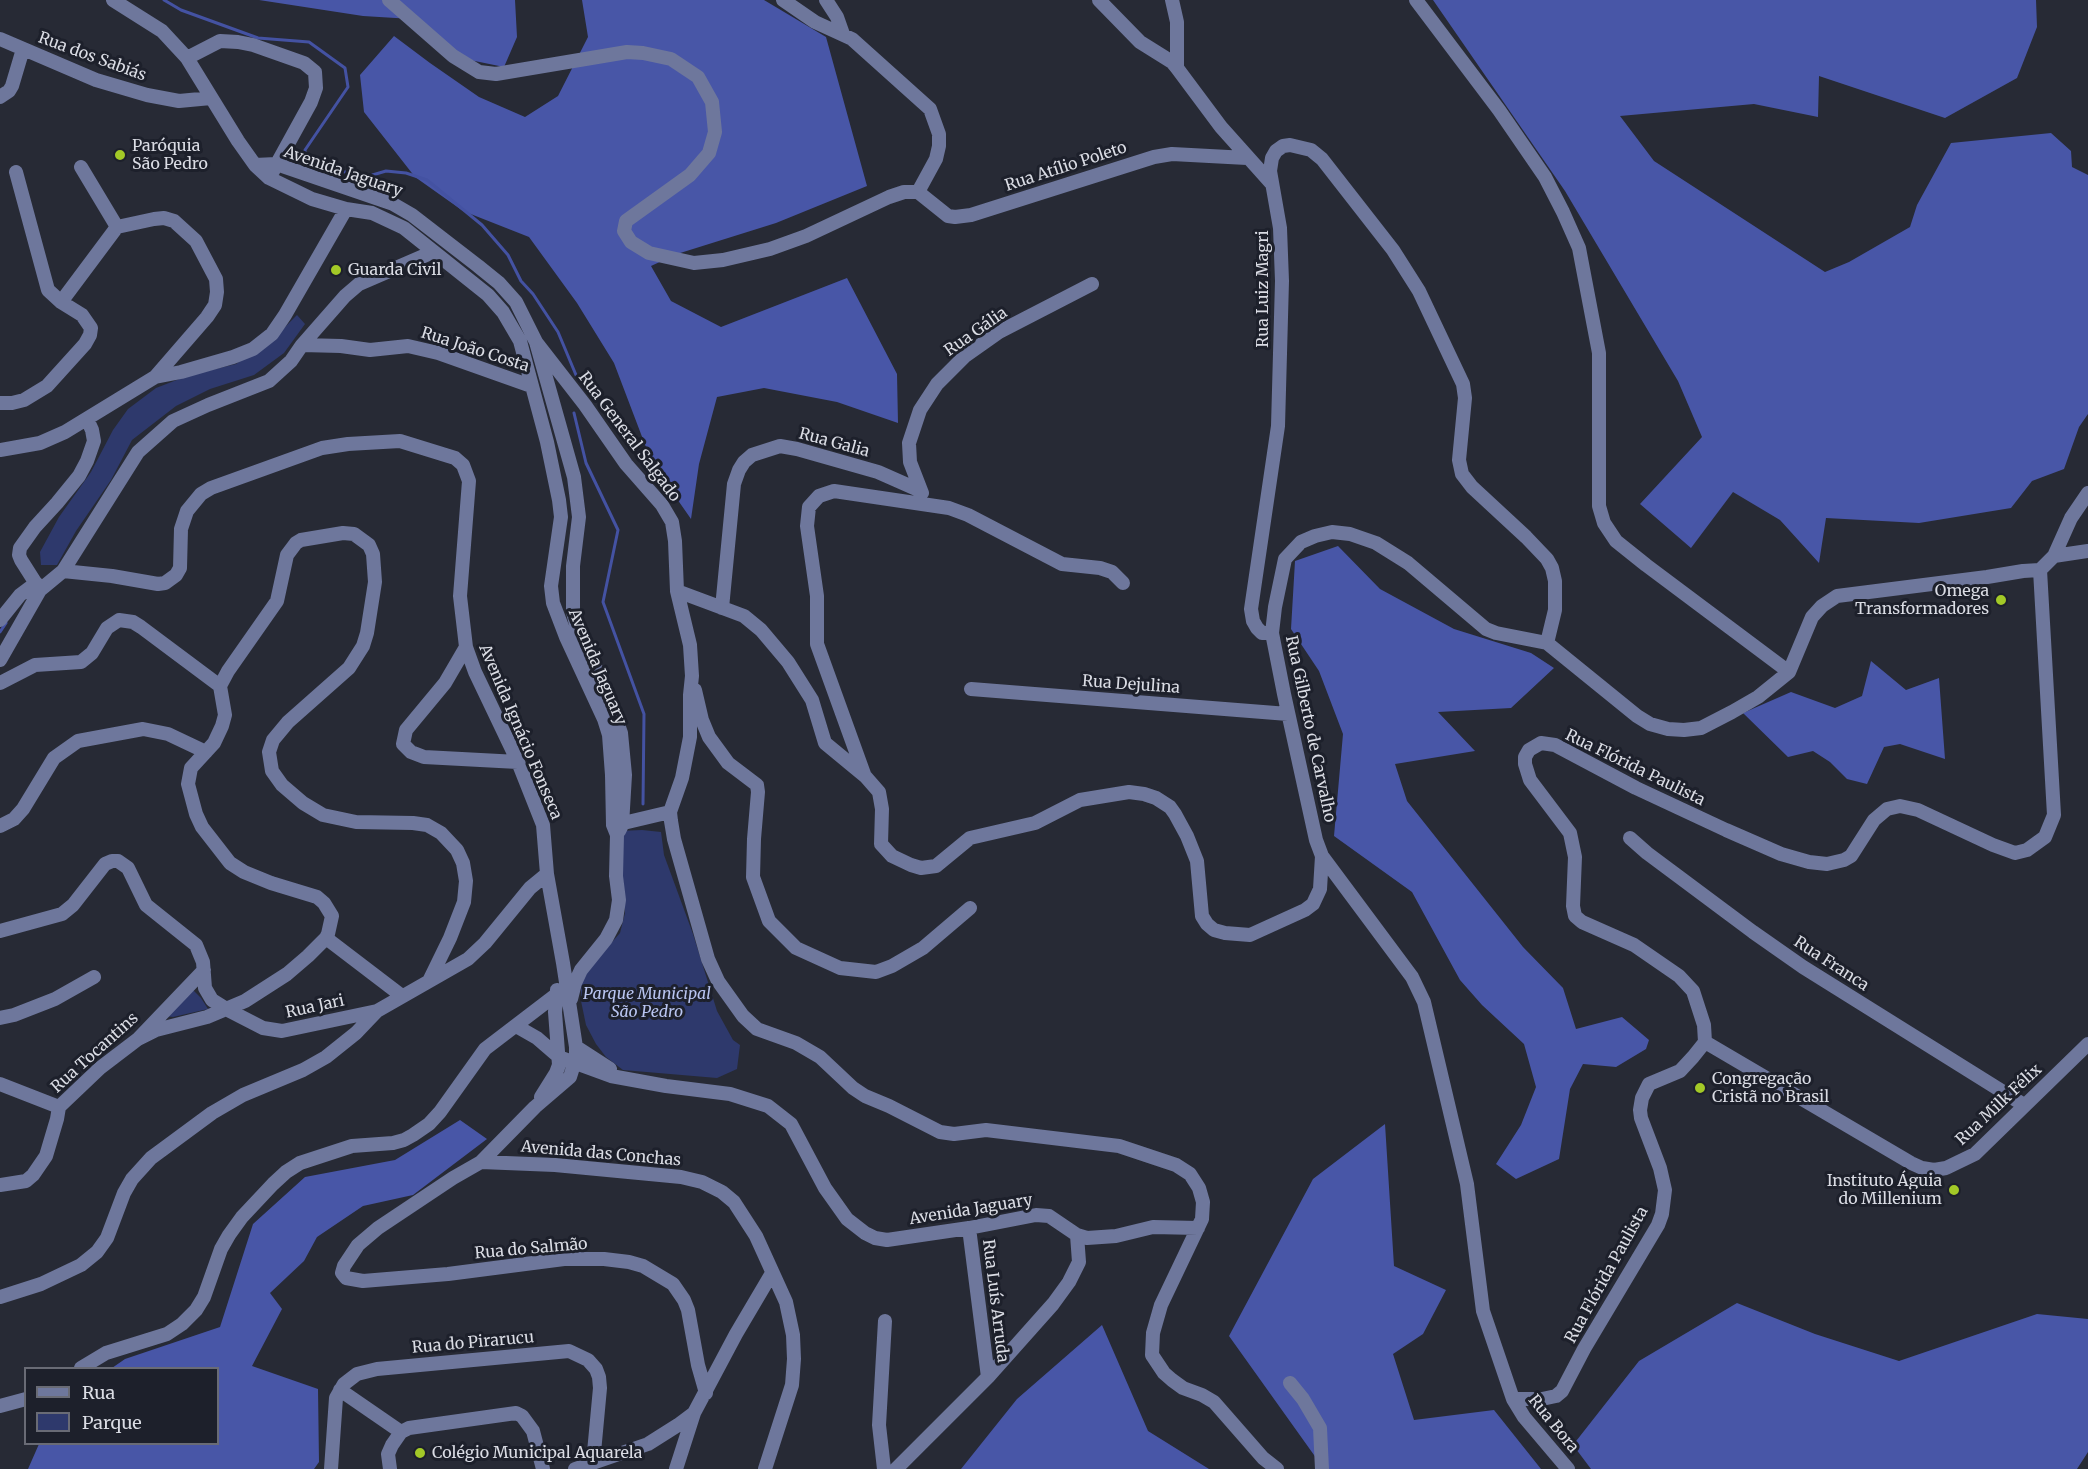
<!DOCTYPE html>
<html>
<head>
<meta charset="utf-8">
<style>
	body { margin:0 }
	#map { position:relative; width:2088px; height:1469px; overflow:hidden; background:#272a35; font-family:Merriweather,serif }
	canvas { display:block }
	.legend { position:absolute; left:24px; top:1367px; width:195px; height:78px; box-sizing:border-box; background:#1d202b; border:2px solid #696b75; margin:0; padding:8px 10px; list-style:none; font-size:18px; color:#dadce4 }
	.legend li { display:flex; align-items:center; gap:12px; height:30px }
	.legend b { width:30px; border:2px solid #696b75 }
</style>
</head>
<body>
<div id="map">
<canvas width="2088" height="1469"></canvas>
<ul class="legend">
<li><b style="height:8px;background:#6e779c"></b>Rua</li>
<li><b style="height:16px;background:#2e396c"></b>Parque</li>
</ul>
</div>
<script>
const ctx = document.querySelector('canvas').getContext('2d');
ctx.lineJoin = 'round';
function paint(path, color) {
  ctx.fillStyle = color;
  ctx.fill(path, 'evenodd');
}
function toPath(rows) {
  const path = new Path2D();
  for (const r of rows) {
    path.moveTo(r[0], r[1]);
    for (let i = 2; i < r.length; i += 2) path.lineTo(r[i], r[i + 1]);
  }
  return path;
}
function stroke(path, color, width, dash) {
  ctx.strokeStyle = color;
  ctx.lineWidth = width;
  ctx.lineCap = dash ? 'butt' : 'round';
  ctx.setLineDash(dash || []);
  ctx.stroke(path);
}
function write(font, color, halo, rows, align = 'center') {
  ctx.font = font + ' Merriweather,serif';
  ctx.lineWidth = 6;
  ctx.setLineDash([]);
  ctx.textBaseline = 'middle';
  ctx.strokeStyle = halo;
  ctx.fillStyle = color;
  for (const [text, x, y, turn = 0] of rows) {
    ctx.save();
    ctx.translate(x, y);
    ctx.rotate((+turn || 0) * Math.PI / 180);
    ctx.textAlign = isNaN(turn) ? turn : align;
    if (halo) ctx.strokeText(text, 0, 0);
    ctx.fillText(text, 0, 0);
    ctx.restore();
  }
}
paint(toPath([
	[297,315,305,324,284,353,254,375,210,389,176,406,132,440,111,480,76,531,57,565,41,565,40,552,59,517,91,472,113,430,128,409,156,388,187,376,236,364,274,338],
	[642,830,661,832,664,855,693,934,717,1011,733,1040,740,1045,737,1069,717,1078,623,1070,606,1057,596,1044,586,1025,581,1001,581,984,589,968,620,933,625,913,620,831],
	[193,990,201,998,208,1009,173,1017,166,1016]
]), '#2e396c');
paint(toPath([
	[259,0,515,0,517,37,504,67,465,59,412,19,363,16],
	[582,0,764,0,826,37,867,186,776,223,677,254,651,266,671,301,721,327,847,278,897,374,898,423,837,402,764,388,717,397,699,464,691,519,652,463,614,363,577,303,529,237,463,211,415,177,364,112,360,75,394,36,430,63,479,97,525,117,558,96,588,37],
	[1433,0,2036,0,2037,27,2017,78,1945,118,1819,76,1818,117,1754,104,1620,116,1654,161,1825,272,1849,262,1910,227,1917,205,1951,143,2051,133,2071,151,2072,167,2088,175,2088,414,2079,427,2064,469,2032,481,2011,508,1919,523,1826,518,1819,563,1780,520,1733,492,1691,548,1640,504,1702,437,1678,381,1565,191],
	[1338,546,1380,589,1454,629,1531,653,1554,668,1511,708,1438,712,1475,751,1395,764,1407,801,1523,947,1563,988,1576,1029,1622,1017,1649,1040,1646,1049,1616,1067,1583,1064,1570,1089,1559,1159,1516,1179,1496,1164,1521,1125,1536,1087,1524,1044,1482,1005,1460,980,1412,892,1334,836,1343,734,1319,671,1291,629,1295,561],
	[1871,661,1906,690,1939,678,1945,759,1900,744,1884,747,1867,784,1847,779,1830,762,1813,751,1788,757,1743,713,1791,692,1835,708,1862,696],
	[460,1120,487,1139,413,1195,363,1206,317,1237,304,1261,270,1293,282,1309,252,1366,318,1389,319,1462,314,1469,28,1469,39,1444,218,1444,218,1368,112,1368,125,1359,220,1327,253,1224,305,1177,395,1160],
	[1385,1124,1394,1266,1446,1290,1423,1334,1393,1354,1414,1420,1494,1410,1541,1469,1324,1469,1229,1336,1313,1179],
	[1737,1303,1815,1334,1899,1361,2037,1314,2088,1319,2088,1452,2077,1469,1591,1469,1573,1445,1639,1361],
	[1102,1325,1148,1431,1209,1469,961,1469,1017,1399]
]), '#4856a7');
stroke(toPath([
	[164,0,181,10,258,38,309,42,345,68,348,87,305,150,305,159,316,167,369,176,386,171,406,173,427,180,482,225,508,255,521,281,533,294,558,332,576,375],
	[574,413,586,463,618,530,603,602,644,714,643,804],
	[0,632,6,623]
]), '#4452a2', 3);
stroke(toPath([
	[113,0,162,31,187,58,238,141,255,165,269,178,312,199,346,209,372,213,404,228,488,295,503,312,520,341,547,442,559,500,561,517,551,586,553,603,566,637,604,719,609,735,612,775,613,825,617,835,616,876,619,900,616,920,606,939,581,970,575,983,571,999],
	[389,0,453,56,479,72,496,74,627,52,643,53,671,59,698,77,712,102,715,132,709,153,690,175,626,221,624,231,631,242,649,253,694,263,723,260,770,249,806,236,889,197,904,192,918,192,948,216,955,217,971,215,1154,157,1172,154,1247,158],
	[783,0,815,22,852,39,930,109,939,134,939,146,936,159,918,192],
	[826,0,837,17,843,34],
	[1099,0,1140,42,1172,62,1177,68,1221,127,1272,184],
	[1172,0,1177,22,1177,68],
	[1416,0,1499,110,1545,177,1563,212,1579,248,1599,353,1599,506,1604,523,1616,541,1646,565,1789,672],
	[0,39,96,80,147,95,179,101,211,98],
	[187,58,220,41,238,42,253,45,304,63,315,72,316,88,311,102,273,171],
	[0,97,9,91,12,86,23,49],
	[255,165,276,164,393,204,412,215,478,266,499,283,516,302,536,342,574,477,579,517,573,566,573,612,577,628,606,690,621,733,625,775,622,825,619,831],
	[81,167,117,227],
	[117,227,154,219,164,218,174,221,196,241,216,279,217,292,215,305,207,317,155,377],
	[61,302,117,227],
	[536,342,585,405,626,464,662,505,672,522,675,541,677,591,690,645,692,676,690,695,690,737,682,778,670,812,671,821,674,839,708,959,718,981,743,1016,757,1029,796,1043,820,1057,853,1088,865,1096,889,1106,940,1132,954,1134,986,1130,1119,1146,1176,1165,1190,1174,1199,1188,1203,1202,1202,1219,1161,1305,1153,1333,1152,1355,1164,1373,1172,1380,1183,1388,1202,1395,1214,1402,1263,1458,1277,1469],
	[302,345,341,346,370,350,408,346,438,353,531,386],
	[0,403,12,403,24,400,47,386,85,344,90,335,91,328,82,315,61,302,48,290,16,172],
	[0,450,40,443,65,432,155,377,181,372,233,357,253,349,272,334,285,315,346,209],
	[922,493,910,462,909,443,920,410,937,384,965,356,999,332,1092,284],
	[2054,556,2088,551],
	[63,571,112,576,158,584,165,583,176,575,180,568,181,529,187,511,201,494,211,488,322,448,348,444,400,441,455,458,463,465,469,481,460,596,466,647,475,672,518,762,543,825,547,874,563,963,576,1047,576,1058,570,1077,535,1107,481,1162,453,1178,378,1228,358,1245,344,1266,342,1273,346,1278,363,1281,448,1274,564,1259,604,1259,629,1262,643,1266,673,1284,684,1300,688,1310,698,1365,706,1393],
	[40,590,21,560,19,555,20,548,35,527,57,503,79,476,87,461,94,441,92,430,87,419],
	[677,591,744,616,761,630,788,662,812,700,825,743,865,776,879,792,882,809,881,844,892,856,911,865,921,868,936,866,970,838,1035,823,1080,800,1129,792,1144,794,1156,798,1170,807,1175,814,1187,836,1197,861,1202,916,1207,924,1214,930,1225,933,1250,935,1305,910,1313,904,1320,889,1322,856,1316,840,1284,694,1272,633,1275,607,1285,559,1301,542,1315,536,1332,532,1350,534,1376,543,1408,563,1486,629,1496,633,1547,643,1637,716,1650,724,1668,729,1684,730,1701,728,1732,712,1758,697,1789,672,1812,617,1822,606,1837,596,1987,577,2023,571,2040,570,2054,556,2071,518,2088,493],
	[722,608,734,484,739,470,744,462,752,455,780,446,797,449,878,472,921,491],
	[0,620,20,595,36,583],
	[1272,633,1262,633,1257,628,1253,621,1251,609,1278,426,1282,281,1280,228,1270,171,1272,158,1276,151,1283,146,1290,145,1311,150,1322,159,1393,250,1419,291,1463,384,1465,398,1459,460,1462,474,1472,487,1526,537,1547,559,1552,568,1555,581,1555,610,1547,643],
	[466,647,445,683,406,730,403,744,411,752,424,757,518,762],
	[0,660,40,590,63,571,138,452,173,421,208,405,269,381,291,361,302,345,345,296,359,284,433,252],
	[0,683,35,665,81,662,92,653,107,628,119,620,133,622,141,627,220,686],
	[971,689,1288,714],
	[695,690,702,720,709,737,728,763,757,785,758,792,754,839,753,877,769,921,796,948,840,968,876,972,892,966,923,948,970,908],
	[864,774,817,644,817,596,807,526,809,507,819,496,834,491,949,508,968,515,1062,564,1100,568,1112,572,1123,583],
	[615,825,670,812],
	[0,826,14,819,23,809,54,758,78,741,143,729,168,734,206,752],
	[1630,838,1647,853,1753,932,1803,967,2024,1105],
	[1322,856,1412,977,1424,1002,1467,1184,1483,1311,1513,1399,1542,1399,1556,1396,1562,1391,1584,1349,1658,1225,1662,1214,1665,1190,1660,1168,1641,1118,1640,1110,1642,1098,1649,1084,1680,1071,1693,1057,1705,1042,1704,1025,1693,991,1679,976,1634,945,1582,922,1575,916,1573,906,1575,857,1570,833,1530,780,1525,764,1525,757,1529,750,1541,743,1555,745,1636,788,1726,830,1781,854,1809,862,1827,864,1844,860,1851,856,1874,820,1887,809,1900,806,1918,810,1993,845,2015,853,2027,850,2045,837,2054,815,2040,570],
	[0,931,62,914,73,905,105,864,112,861,118,861,128,868,146,905,196,945,203,962,205,988,212,1000,228,1010,263,1028,282,1031,377,1011],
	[326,938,402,996],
	[0,1018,14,1015,55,999,94,977],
	[516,1026,537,1038,559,1057,611,1076,666,1086,730,1094,768,1106,791,1124,825,1188,847,1219,865,1233,875,1238,887,1240,969,1228,1036,1215,1049,1216,1077,1235,1087,1238,1116,1236,1153,1227,1198,1228],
	[138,1039,156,1030,207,1017,245,1001,287,974,308,956,326,938,328,934,332,916,324,903,317,897,271,883,244,872,230,863,202,827,196,814,188,784,191,768,214,743,222,726,225,715,220,686,228,671,277,601,287,555,296,543,301,540,343,533,354,534,369,545,373,554,375,582,367,633,363,646,349,668,288,722,273,740,269,752,272,771,282,785,303,803,323,815,356,822,413,823,427,825,441,833,457,850,463,863,466,881,464,902,450,938,430,979],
	[1705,1042,1911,1163,1922,1168,1934,1170,1946,1168,1975,1154,2088,1044],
	[576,1047,610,1069],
	[0,1084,59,1107],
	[541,1097,556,1073,559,1065,555,1012,557,990],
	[481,1162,555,1165,681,1177,702,1182,722,1192,734,1202,756,1236,786,1302,793,1335,794,1359,792,1385,765,1469],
	[0,1185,26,1181,33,1175,46,1156,57,1119,59,1107,100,1068,138,1039,204,970],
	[969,1228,988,1377],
	[0,1297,41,1284,81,1265,97,1252,107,1238,124,1193,132,1179,151,1158,212,1113,243,1095,303,1070,326,1057,356,1033,377,1011,468,959,485,943,530,888,547,874],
	[81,1368,106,1353,167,1334,182,1324,196,1310,204,1297,221,1249,229,1235,242,1217,273,1184,286,1172,300,1163,352,1146,393,1143,404,1140,413,1135,429,1124,440,1112,485,1049,557,994],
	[1290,1383,1303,1399,1320,1428,1322,1469],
	[340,1390,401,1432],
	[1513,1399,1524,1417,1568,1469],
	[0,1406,26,1399],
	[331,1469,336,1398,344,1384,357,1374,377,1369,569,1351,588,1360,596,1369,599,1377,600,1388,593,1463],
	[390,1469,388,1454,392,1445,401,1432,409,1428,516,1413,522,1416,533,1431,543,1469],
	[575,1469,648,1444,678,1425,694,1413,736,1334,772,1273],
	[676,1469,694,1413],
	[884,1469,879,1425,885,1321],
	[896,1469,988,1377,1053,1304,1069,1282,1079,1262,1077,1235]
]), '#6e779c', 14);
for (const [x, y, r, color] of [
	[120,155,6,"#a3c927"],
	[336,270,6,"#a3c927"],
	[2001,600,6,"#a3c927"],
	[1700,1088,6,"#a3c927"],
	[1954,1190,6,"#a3c927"],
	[420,1453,6,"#a3c927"]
]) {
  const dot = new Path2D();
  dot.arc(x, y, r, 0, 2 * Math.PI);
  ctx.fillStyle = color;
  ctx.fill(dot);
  stroke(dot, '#1d202b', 2);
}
write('16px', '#dadce4', '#1d202b', [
	["Rua dos Sabiás",92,57,20],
	["Rua Atílio Poleto",1066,167,-18],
	["Avenida Jaguary",343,172,19],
	["Rua Luiz Magri",1263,289,-90],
	["Rua Gália",976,332,-35],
	["Rua João Costa",475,350,18],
	["Rua General Salgado",629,437,53],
	["Rua Galia",834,443,15],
	["Avenida Jaguary",597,667,67],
	["Rua Dejulina",1131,685,4],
	["Rua Gilberto de Carvalho",1310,729,78],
	["Avenida Ignácio Fonseca",520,732,67],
	["Rua Flórida Paulista",1635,768,26],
	["Rua Franca",1831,964,33],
	["Rua Jari",315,1007,-12],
	["Rua Tocantins",95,1053,-42],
	["Rua Milk Félix",1999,1105,-43],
	["Avenida das Conchas",601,1154,5],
	["Avenida Jaguary",971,1210,-9],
	["Rua do Salmão",531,1249,-5],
	["Rua Flórida Paulista",1607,1275,-61],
	["Rua Luís Arruda",995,1301,83],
	["Rua do Pirarucu",473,1343,-5],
	["Rua Bora",1553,1424,51]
]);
write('16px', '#dadce4', '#1d202b', [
	["Paróquia",132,146],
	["São Pedro",132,164],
	["Guarda Civil",348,270],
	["Omega",1989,591,"right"],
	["Transformadores",1989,609,"right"],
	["Congregação",1712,1079],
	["Cristã no Brasil",1712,1097],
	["Instituto Águia",1942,1181,"right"],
	["do Millenium",1942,1199,"right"],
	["Colégio Municipal Aquarela",432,1453]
], 'left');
write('italic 16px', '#b9c5f1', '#1d202b', [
	["Parque Municipal",647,994],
	["São Pedro",647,1012]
]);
</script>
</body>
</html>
